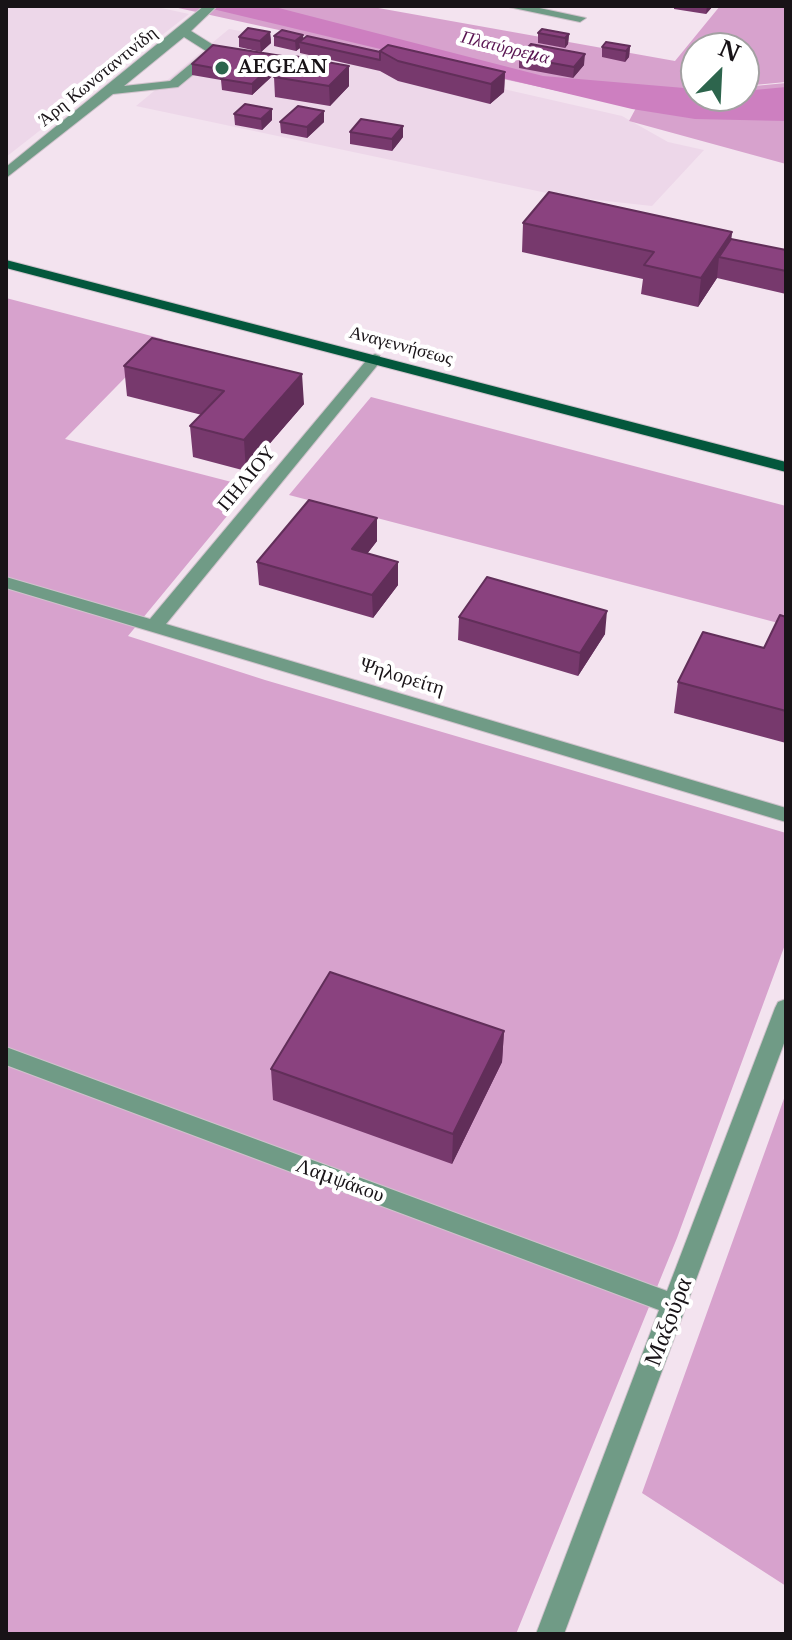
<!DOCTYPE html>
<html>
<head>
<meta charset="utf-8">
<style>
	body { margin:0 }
	#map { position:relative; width:792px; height:1640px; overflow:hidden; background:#f3e3ef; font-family:"Libre Baskerville",serif }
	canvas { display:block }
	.frame { position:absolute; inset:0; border:8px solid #181317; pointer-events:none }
	.north { position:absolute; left:680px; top:32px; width:80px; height:80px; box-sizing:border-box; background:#fff; border:2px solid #a3a1a2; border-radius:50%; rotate:24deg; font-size:22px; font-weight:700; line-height:32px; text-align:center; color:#181317 }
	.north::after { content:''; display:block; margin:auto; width:28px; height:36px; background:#2d654d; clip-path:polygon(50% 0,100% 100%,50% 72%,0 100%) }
</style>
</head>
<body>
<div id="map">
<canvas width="792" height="1640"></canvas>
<div class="frame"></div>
<div class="north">N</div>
</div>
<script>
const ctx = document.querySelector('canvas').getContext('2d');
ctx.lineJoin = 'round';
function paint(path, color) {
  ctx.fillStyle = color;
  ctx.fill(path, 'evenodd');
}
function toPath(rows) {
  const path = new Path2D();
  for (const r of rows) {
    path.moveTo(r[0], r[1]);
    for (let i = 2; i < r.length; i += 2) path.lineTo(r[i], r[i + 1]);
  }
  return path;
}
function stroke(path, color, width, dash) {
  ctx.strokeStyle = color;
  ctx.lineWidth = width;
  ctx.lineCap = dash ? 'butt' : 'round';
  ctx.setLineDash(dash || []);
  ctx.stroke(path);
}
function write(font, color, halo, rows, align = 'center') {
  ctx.font = font + ' "Libre Baskerville",serif';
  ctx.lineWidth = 8;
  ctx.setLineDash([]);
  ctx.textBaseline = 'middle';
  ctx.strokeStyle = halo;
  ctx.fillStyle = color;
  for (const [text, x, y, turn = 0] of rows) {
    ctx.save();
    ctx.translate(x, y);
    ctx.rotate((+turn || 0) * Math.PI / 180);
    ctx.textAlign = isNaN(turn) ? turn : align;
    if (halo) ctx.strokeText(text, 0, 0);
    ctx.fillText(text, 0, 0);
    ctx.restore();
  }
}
paint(toPath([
	[6,6,152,6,189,14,6,157],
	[229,29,284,39,622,116,668,142,704,150,652,206,561,196,136,106]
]), '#edd7e9');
paint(toPath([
	[169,6,367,6,675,61,720,6,786,6,786,82,744,86,744,48,696,48,696,96,744,96,744,87,786,83,786,164,629,121,636,108],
	[6,298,163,339,65,439,251,487,128,636,265,680,786,833,786,942,677,1238,516,1634,6,1634],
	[371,397,786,506,786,625,289,495],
	[786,1093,786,1586,642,1493]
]), '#d7a2cd');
paint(toPath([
	[200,6,271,6,543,76,696,89,696,96,744,96,744,91,786,87,786,121,695,119,632,109]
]), '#cd7fc0');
const minor = toPath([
	[204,6,217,6,191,31,218,48,218,54,178,87,113,94,6,178,6,167,204,6],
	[184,37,206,51,170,81,124,86,184,37],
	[504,6,530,6,586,18,580,22,504,6],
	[375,354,380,356,380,362,166,624,786,808,786,822,6,588,6,577,150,619,370,356,375,354],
	[786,999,786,1038,564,1634,536,1634,659,1310,6,1065,6,1047,667,1291,775,1008,778,1002,786,999]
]);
const major = toPath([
	[6,260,786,462,786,472,6,268,6,260]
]);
stroke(minor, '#d0c2cc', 2);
stroke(major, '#d0c2cc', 2);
paint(minor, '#709b86');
paint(major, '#03573c');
paint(toPath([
	[674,6,713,6,706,14,674,9],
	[270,32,271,43,261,52,239,47,239,37],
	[538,33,569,34,568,44,565,48,538,43],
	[274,36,304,39,505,72,504,92,490,104,398,81,380,71,300,53,300,48,296,51,274,46],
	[630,46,629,57,625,62,602,57,602,47],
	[282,56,282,67,252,95,222,90,221,80,192,75,192,64],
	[519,57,584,65,573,78,519,68],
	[349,66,349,86,330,106,275,97,274,77],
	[234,114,272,120,262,130,235,125],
	[280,122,324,122,307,138,281,133],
	[403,126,403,137,392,151,350,144,350,132],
	[523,223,732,232,731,239,786,250,786,294,717,278,698,307,641,294,643,279,522,252],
	[124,366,304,404,246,471,193,457,190,426,202,415,127,396],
	[377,518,377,541,367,554,398,562,398,585,373,618,259,585,257,562],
	[459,617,605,634,578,676,458,640],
	[786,617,786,743,674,713,678,682,764,648],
	[504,1031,502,1062,452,1164,273,1100,271,1069]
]), '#77396d');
paint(toPath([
	[707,6,713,6,706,14],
	[270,32,271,43,261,52,260,41],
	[569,34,568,44,565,48,565,38],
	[303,35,304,43,299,42,300,48,296,51,295,41],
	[630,46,629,57,625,62,626,51],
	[585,54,584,65,573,78,574,67],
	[282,56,282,67,252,95,252,84],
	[349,66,349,86,330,106,329,86],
	[505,72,504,92,490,104,491,84],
	[272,109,272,120,262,130,261,119],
	[324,111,324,122,307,138,307,127],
	[403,126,403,137,392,151,392,139],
	[732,232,729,259,719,257,717,278,698,307,701,278],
	[302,374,304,404,246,471,244,440],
	[377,518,377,541,352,573,352,549],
	[398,562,398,585,373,618,372,595],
	[607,611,605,634,578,676,580,653],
	[504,1031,502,1062,452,1164,453,1134]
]), '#612e59');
const building = toPath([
	[248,28,270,32,260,41,239,37,248,28],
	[542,29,569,34,565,38,538,33,542,29],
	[282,30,303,35,295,41,274,36,282,30],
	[307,36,380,52,380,60,299,42,307,36],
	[606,42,630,46,626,51,602,47,606,42],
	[531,44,585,54,574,67,519,57,531,44],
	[213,45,282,56,252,84,221,79,230,71,192,64,213,45],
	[388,45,505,72,491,84,398,61,380,51,388,45],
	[294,56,349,66,329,86,274,77,294,56],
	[245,104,272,109,261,119,234,114,245,104],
	[298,106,324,111,307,127,280,122,298,106],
	[361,119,403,126,392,139,350,132,361,119],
	[549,192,732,232,701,278,644,265,654,252,523,223,549,192],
	[731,239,786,250,786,271,719,257,731,239],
	[152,338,302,374,244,440,190,426,224,391,124,366,152,338],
	[309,500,377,518,352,549,398,562,372,595,257,562,309,500],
	[487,577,607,611,580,653,459,617,487,577],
	[780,615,786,617,786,711,678,682,703,632,764,648,780,615],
	[330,972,504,1031,453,1134,271,1069,330,972]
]);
paint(building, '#8a427f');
stroke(building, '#612e59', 2);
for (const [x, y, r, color] of [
	[222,68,8,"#2d654d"]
]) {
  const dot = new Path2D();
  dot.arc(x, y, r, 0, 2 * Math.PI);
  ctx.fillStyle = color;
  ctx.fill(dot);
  stroke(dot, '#fff', 3);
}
write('italic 18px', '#5a1552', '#fff', [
	["Πλατύρρεμα",505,48,14]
]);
write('bold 18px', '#181317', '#fff', [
	["AEGEAN",238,68]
], 'left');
write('18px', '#181317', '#fff', [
	["Άρη Κωνσταντινίδη",98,77,-39],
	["Αναγεννήσεως",401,346,15]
]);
write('20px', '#181317', '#fff', [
	["ΠΗΛΙΟΥ",247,479,-50],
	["Ψηλορείτη",402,677,17],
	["Λαμψάκου",340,1181,20]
]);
write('24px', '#181317', '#fff', [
	["Μαξούρα",669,1322,-69]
]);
</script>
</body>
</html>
